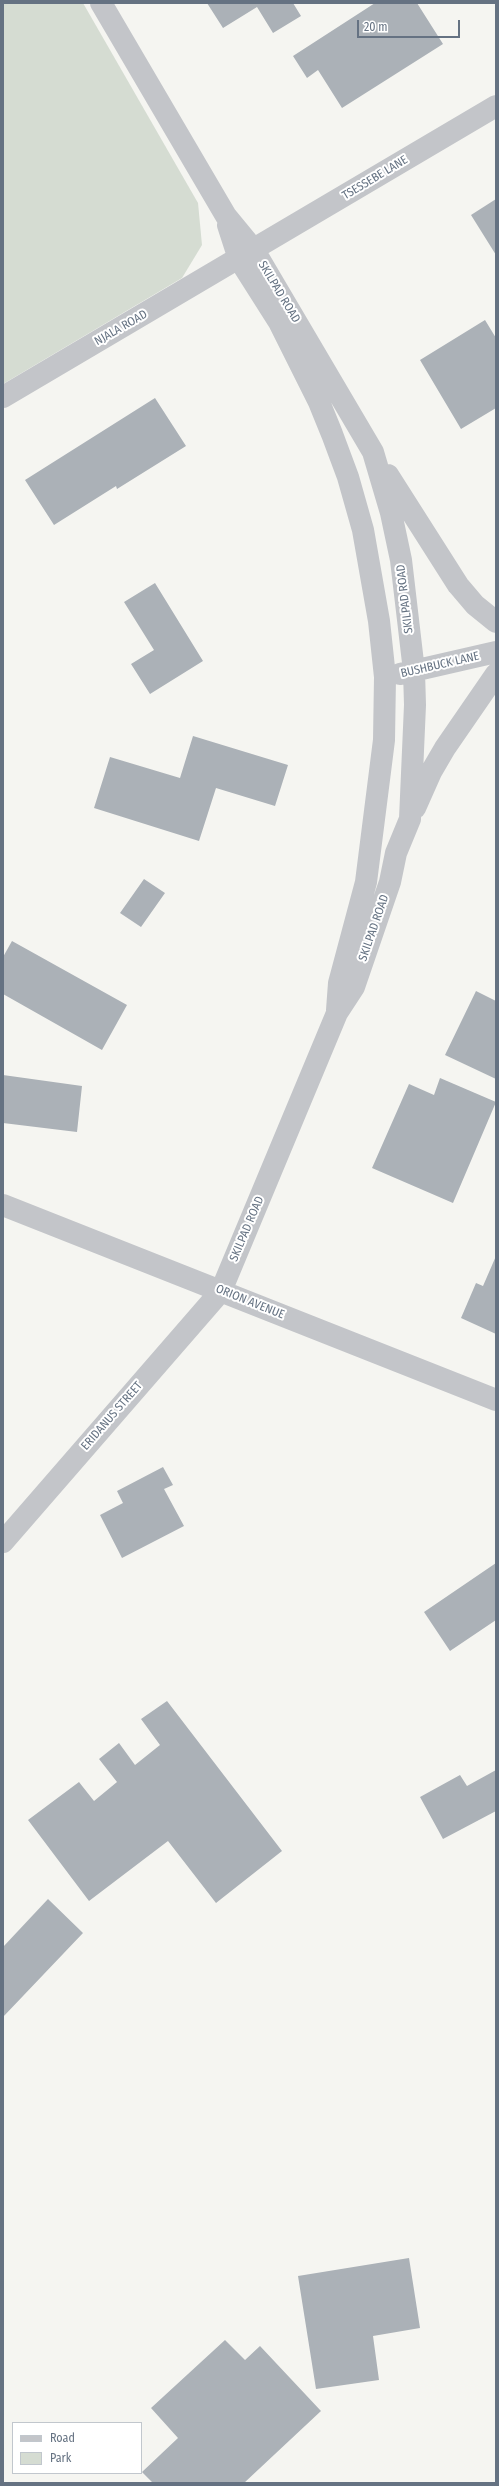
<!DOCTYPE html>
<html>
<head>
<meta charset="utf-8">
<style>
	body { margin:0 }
	#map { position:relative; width:499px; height:2486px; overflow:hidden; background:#f5f5f1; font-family:"Fira Sans Condensed",sans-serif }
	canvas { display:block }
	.frame { position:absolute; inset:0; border:4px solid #657282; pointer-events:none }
	.legend { position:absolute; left:12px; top:2422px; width:130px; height:52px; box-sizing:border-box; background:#fff; border:1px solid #c1c7cd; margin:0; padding:5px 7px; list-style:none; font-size:12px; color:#657282 }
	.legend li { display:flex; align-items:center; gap:8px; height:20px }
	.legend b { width:20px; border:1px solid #c1c7cd }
	.scale { position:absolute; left:357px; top:20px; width:103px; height:18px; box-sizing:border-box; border:2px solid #657282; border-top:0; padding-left:5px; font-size:12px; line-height:14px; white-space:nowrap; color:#657282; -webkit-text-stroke:3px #fff; paint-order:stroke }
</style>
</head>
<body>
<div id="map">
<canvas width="499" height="2486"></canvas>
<div class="frame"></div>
<ul class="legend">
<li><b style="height:5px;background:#c3c5c9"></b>Road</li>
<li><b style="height:11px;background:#d5dcd2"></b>Park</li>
</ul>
<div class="scale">20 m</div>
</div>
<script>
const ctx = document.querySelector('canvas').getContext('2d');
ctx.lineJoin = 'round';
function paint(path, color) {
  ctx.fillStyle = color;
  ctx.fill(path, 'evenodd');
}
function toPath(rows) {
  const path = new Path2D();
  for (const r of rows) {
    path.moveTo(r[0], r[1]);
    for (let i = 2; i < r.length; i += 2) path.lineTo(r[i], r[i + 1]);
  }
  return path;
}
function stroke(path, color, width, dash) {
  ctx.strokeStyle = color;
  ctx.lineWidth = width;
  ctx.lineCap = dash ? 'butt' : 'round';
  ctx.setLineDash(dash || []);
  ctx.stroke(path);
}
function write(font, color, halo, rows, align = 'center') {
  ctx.font = font + ' "Fira Sans Condensed",sans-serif';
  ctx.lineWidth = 4;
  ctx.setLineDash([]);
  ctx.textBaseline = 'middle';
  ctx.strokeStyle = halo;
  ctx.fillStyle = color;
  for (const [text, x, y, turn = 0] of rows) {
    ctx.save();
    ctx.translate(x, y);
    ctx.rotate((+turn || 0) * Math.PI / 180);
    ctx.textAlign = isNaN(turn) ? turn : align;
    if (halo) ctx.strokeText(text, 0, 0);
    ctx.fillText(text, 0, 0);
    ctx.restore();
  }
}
paint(toPath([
	[3,3,83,3,198,203,202,245,182,278,3,384]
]), '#d5dcd2');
paint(toPath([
	[207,3,293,3,301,16,273,33,257,7,223,28],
	[375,3,417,3,443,44,342,108,318,70,307,78,293,56],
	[496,199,496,255,471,215],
	[485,320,496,338,496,408,461,429,420,360],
	[155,398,186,446,117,489,116,486,54,525,25,480],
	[155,583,203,661,150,694,131,664,154,650,124,602],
	[193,736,288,765,275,806,216,788,199,841,94,808,110,757,180,778],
	[144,879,165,893,141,927,120,913],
	[12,941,127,1005,102,1050,3,994,3,957],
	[476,991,496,1001,496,1079,445,1055],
	[3,1075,82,1086,77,1132,3,1123],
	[440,1078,496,1102,453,1203,372,1168,409,1084,434,1095],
	[496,1256,496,1334,461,1318,476,1283,483,1286],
	[163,1467,173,1485,164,1489,184,1526,122,1558,100,1515,123,1503,117,1491],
	[496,1563,496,1620,450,1651,424,1612],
	[167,1701,282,1851,216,1903,168,1841,89,1901,28,1820,79,1782,94,1801,117,1782,99,1759,119,1743,135,1765,160,1745,141,1719],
	[496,1770,496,1811,443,1839,420,1797,460,1775,467,1786],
	[48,1899,83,1933,3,2017,3,1947],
	[409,2258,420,2328,373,2336,379,2380,316,2389,298,2276],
	[225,2340,245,2360,260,2346,321,2411,244,2483,153,2483,142,2472,178,2438,151,2408]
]), '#abb1b7');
stroke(toPath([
	[228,225,239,259,279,322,319,402,332,434,348,477,363,530,379,621,385,677,384,740,366,882,339,983,337,1010],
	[3,397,496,106],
	[388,475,458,585,475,605,496,622],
	[400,674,496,652],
	[415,808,431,772,445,748,496,674],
	[3,1205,496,1400],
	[3,1542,221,1291,337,1013,354,987,390,882,396,853,410,819,415,705,414,671,401,560,391,513,373,452,254,250,226,216,101,3]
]), '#c3c5c9', 22);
write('12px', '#657282', '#fff', [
	["TSESSEBE LANE",375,178,-31],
	["SKILPAD ROAD",279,292,59],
	["NJALA ROAD",121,328,-30],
	["SKILPAD ROAD",405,599,-97],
	["BUSHBUCK LANE",440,665,-13],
	["SKILPAD ROAD",374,928,-71],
	["SKILPAD ROAD",247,1229,-67],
	["ORION AVENUE",250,1302,22],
	["ERIDANUS STREET",112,1416,-49]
]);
</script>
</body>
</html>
